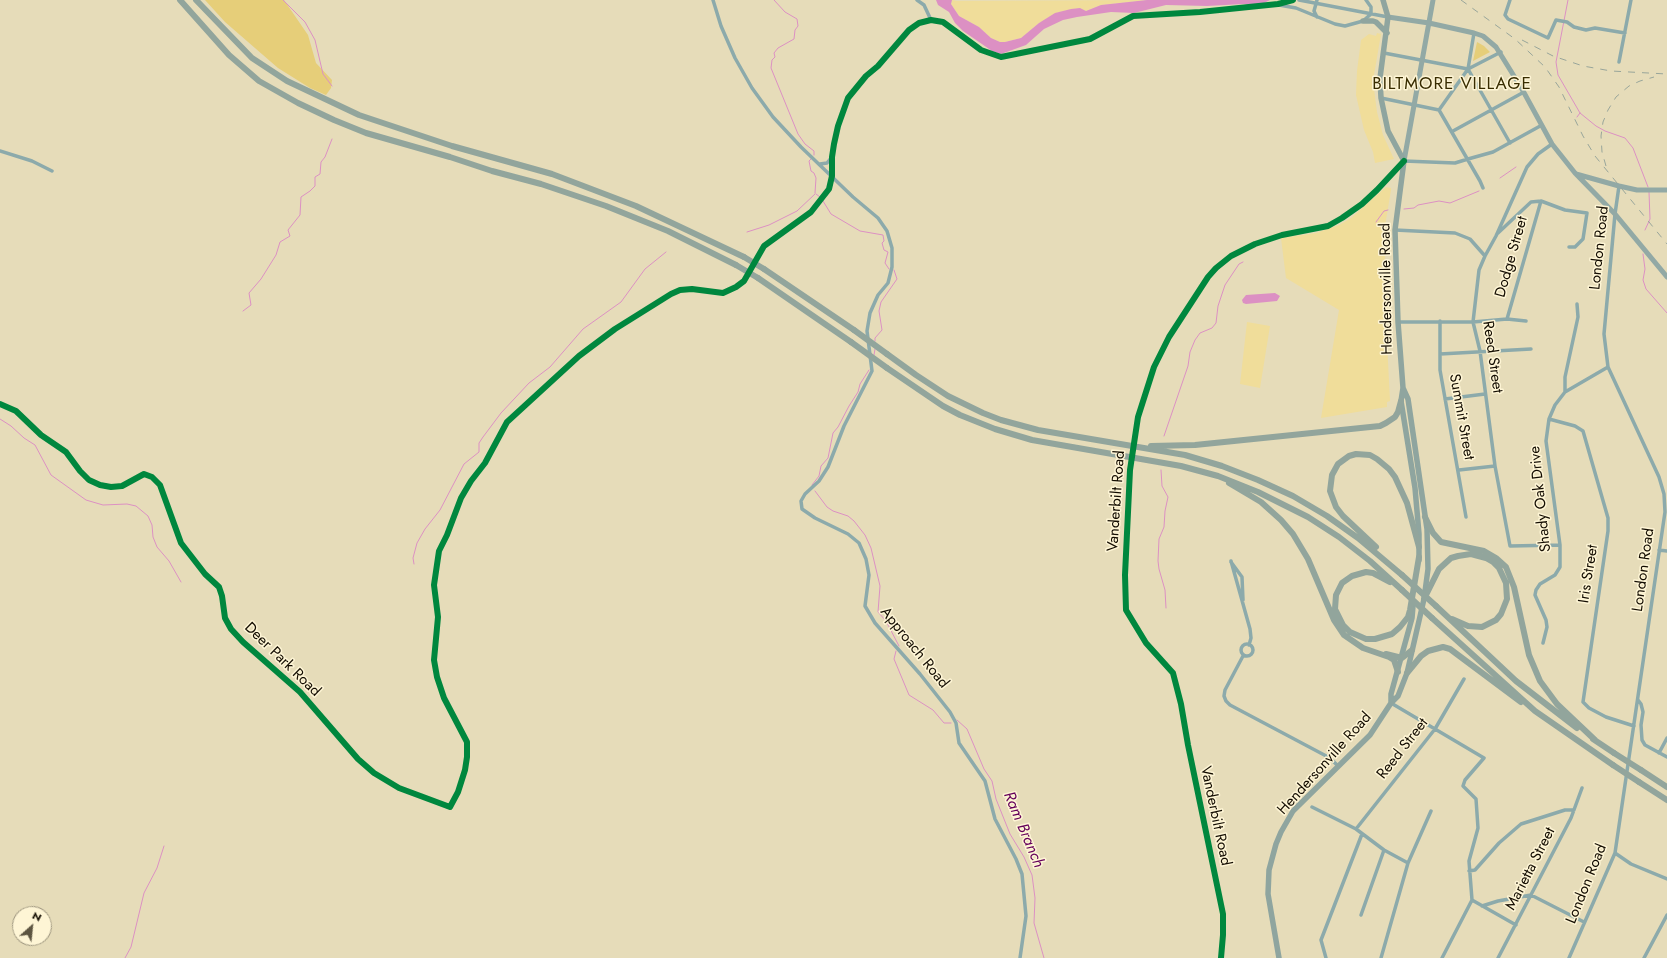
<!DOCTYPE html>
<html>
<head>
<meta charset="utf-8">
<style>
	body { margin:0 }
	#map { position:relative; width:1667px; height:958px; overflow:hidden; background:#e6dcb9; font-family:Jost,sans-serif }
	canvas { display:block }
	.north { position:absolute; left:12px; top:906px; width:40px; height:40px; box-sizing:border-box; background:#fef5d5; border:1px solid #a09880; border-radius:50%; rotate:27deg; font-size:11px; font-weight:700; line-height:16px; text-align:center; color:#130c00 }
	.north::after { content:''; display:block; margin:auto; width:14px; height:18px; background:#5d5541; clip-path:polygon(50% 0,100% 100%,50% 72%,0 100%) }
</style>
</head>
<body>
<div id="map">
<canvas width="1667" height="958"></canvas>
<div class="north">N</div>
</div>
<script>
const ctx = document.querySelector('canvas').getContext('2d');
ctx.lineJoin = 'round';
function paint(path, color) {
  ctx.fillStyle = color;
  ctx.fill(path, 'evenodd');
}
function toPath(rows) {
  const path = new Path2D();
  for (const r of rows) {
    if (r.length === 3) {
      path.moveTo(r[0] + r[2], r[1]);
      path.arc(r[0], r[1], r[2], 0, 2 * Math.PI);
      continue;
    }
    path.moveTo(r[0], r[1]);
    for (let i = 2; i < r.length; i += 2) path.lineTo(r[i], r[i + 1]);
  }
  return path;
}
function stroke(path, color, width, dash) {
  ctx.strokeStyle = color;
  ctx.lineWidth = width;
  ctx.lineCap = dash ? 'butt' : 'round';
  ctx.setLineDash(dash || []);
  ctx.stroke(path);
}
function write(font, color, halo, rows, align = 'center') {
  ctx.font = font + ' Jost,sans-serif';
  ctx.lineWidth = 3;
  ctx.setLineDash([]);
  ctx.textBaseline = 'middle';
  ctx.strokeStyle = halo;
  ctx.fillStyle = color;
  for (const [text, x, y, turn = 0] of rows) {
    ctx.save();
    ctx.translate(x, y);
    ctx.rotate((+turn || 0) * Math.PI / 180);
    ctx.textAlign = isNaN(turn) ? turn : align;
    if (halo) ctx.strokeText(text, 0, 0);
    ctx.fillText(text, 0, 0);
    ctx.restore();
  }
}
paint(toPath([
	[952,0,957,1,1147,0,1101,5,1086,11,1080,8,1059,12,1039,23,1021,38,1005,42,1000,42,991,38,979,27,959,16,951,4],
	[1377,33,1381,34,1374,75,1374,89,1377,112,1383,135,1394,159,1375,163,1373,152,1364,130,1356,95,1357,71,1361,40,1369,34,1376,36],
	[1386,187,1391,188,1391,190,1384,232,1388,321,1386,322,1390,401,1387,402,1387,407,1321,418,1339,310,1286,278,1281,238,1316,233,1339,225,1351,218],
	[1247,322,1270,326,1260,388,1240,384]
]), '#f0dd9a');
paint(toPath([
	[205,0,284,0,308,35,316,63,332,80,331,88,326,95,310,88,278,68,225,22],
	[1477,42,1484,46,1490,52,1473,61]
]), '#e6ce79');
paint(toPath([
	[936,0,952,0,951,4,959,16,979,27,991,38,1000,42,1005,42,1021,38,1039,23,1055,13,1071,9,1080,8,1086,11,1101,5,1147,0,1270,0,1256,7,1244,4,1207,6,1166,5,1134,13,1111,12,1077,17,1063,20,1044,29,1026,45,1001,54,992,51,963,31,955,23,949,12,938,5],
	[1275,293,1280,296,1277,301,1246,304,1243,303,1242,300,1246,295]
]), '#dc90c3');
stroke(toPath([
	[283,0,305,22,315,40,323,74,332,86],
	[774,0,785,12,797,19,798,26,795,30,794,39,778,48,774,53,775,57,772,60,771,68,798,134,805,144,814,151,814,155],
	[1568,0,1556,62,1558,75,1580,113,1596,126,1605,131,1625,138,1633,148,1648,187],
	[1577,117,1580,113],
	[811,159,809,161,811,171,814,173,816,178,815,193],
	[1500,178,1516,167],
	[816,194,820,197],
	[823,201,831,214,860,231,883,235,884,241,882,243,884,250,888,252,885,263,889,269],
	[1404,209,1414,208,1418,205,1439,201,1450,203,1479,191],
	[1376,222,1384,211,1388,210],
	[1645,230,1650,219,1649,192],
	[747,232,769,225,797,211,815,194],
	[1643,254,1645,269,1643,280,1646,289,1667,313],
	[243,311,251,305,249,293,261,279,276,255,280,242,290,236,288,230,300,215,301,197,310,191,315,186,315,177,320,174,321,162,325,157,332,139],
	[875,341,875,338,882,330,879,311,881,302,897,279,894,270],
	[874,355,875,349],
	[0,419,11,426,24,438,35,445,51,475,86,500,103,505,127,504,136,506,148,516,152,525,153,537,157,547,169,561,181,582],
	[1164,436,1188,366,1190,352,1195,340,1200,333,1212,328,1216,323,1218,306,1225,285,1239,264,1243,262],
	[1161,470,1162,486,1168,497,1165,511,1164,527,1159,539,1158,561,1159,569,1165,590,1166,608],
	[812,485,819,476,821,466,828,458,833,433,838,427,849,406,858,392,860,384,869,370],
	[815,491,827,507,833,511,848,516,854,521,865,535,871,548,880,586,878,612,886,621,899,646],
	[414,564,413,558,417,543,425,529,440,510,464,464,479,452,479,443,483,437,501,413,529,383,550,367,583,329,621,302,645,269,666,252],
	[896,651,894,659,909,695,933,710,944,723,951,723],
	[957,720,967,729,984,769,992,781,996,799,1010,834,1024,857,1032,875,1035,898,1034,923,1044,958],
	[125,958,131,947,144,893,157,868,164,846]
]), '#dc90c3', 1);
stroke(toPath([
	[713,0,721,26,735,58,752,88,773,117,801,147,853,197,878,218,887,231,892,248,892,267,888,283,878,295,870,313,867,331,872,371,844,426,828,467,819,481,805,494,801,501,802,509,815,518,848,534,859,543,866,559,869,575,865,606,875,623,920,674,950,712,956,723,959,743,985,781,995,819,1016,859,1022,874,1026,916,1020,958],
	[917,0,924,5,931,20],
	[1299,0,1388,17],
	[1510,0,1505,15,1508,19,1548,38,1556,20,1567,22,1574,27,1586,30,1595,28,1625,33],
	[1279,5,1296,8,1335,24,1345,26,1363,21,1371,14,1371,7,1366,0],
	[1317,17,1314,11,1317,0],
	[1384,53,1468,69,1510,143],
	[1619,62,1631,0],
	[1468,69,1501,52],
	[1381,98,1439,110,1480,181,1483,188],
	[1439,110,1468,69,1474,33],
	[1453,131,1524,92],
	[1552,144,1538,154,1527,167,1496,236,1485,256,1479,270,1473,322,1480,351,1495,466,1510,546,1560,545],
	[0,151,32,161,52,171],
	[820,164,827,163,831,158],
	[1395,230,1455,233,1470,239,1485,256],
	[1498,233,1531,202,1541,201,1565,210,1587,213,1583,239,1575,247,1569,247],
	[1507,319,1541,201],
	[1440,321,1440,370,1466,517],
	[1398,322,1473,322,1507,319,1526,321],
	[1440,354,1531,349],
	[1565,392,1565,377,1578,317,1577,304],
	[1445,399,1485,394],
	[0,404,16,411,41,435,66,452,80,471,89,480,100,485,111,487,122,486,144,474,152,477,160,485,181,543,205,574,219,587,222,596,225,618,231,629,243,642,300,692,358,759,374,773,399,788,450,807,458,792,465,770,467,757,467,742,444,698,437,677,434,660,438,617,434,585,439,551,447,535,461,498,471,481,485,463,507,422,579,356,615,329,671,294,680,290,692,289,723,293,736,287,744,281,764,246,811,212,829,189,832,176,832,157,834,144,838,126,848,98,866,76,878,66,909,30,919,23,931,20,943,22,981,50,1001,57,1090,39,1133,16,1200,12,1278,4,1293,0],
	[1549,419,1575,426,1583,431,1608,518,1608,531,1583,702,1589,708,1606,717,1634,726],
	[1135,432,1138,417,1154,367,1169,337,1208,277,1231,256,1245,248,1275,237,1314,229,1334,223,1362,204,1404,161,1455,163,1468,159,1493,152,1542,125],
	[1130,470,1125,575,1126,610,1146,643,1173,673,1181,704,1188,745,1223,914,1223,935,1221,958],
	[1459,470,1495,466],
	[1659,550,1667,551],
	[1231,561,1250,629,1251,638,1249,645],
	[1231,562,1242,577,1243,600],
	[1543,643,1547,627,1546,620,1535,595,1536,590,1540,584,1555,575,1560,567,1560,545,1546,441,1549,419,1555,405,1565,392,1608,367],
	[1247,650,6],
	[1243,656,1225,690,1224,696,1226,701,1230,705,1330,758,1338,766],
	[1638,700,1641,704,1643,712,1641,725,1642,740,1645,745,1667,757],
	[1391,703,1484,758,1465,780,1463,786,1476,799,1478,828,1469,861,1472,900],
	[1659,753,1667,738],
	[1312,807,1356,829,1384,850,1408,863],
	[1356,829,1435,729,1464,679],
	[1615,853,1631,864,1667,879],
	[1469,871,1475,870,1499,843,1521,824,1565,810,1574,810],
	[1472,900,1516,925],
	[1482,906,1498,901,1531,895,1584,922],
	[1361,915,1384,850],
	[1326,958,1321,940,1362,834],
	[1381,958,1408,863,1431,811],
	[1442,958,1472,900],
	[1498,958,1571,818,1582,788],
	[1569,958,1615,853,1665,512,1664,494,1659,477,1608,367,1604,334,1615,214,1619,186],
	[1644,958,1667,915]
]), '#8caaab', 3.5);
stroke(toPath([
	[1388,17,1429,23,1474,33,1483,36,1496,47,1522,89,1552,144,1575,173,1615,214,1667,277],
	[1404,161,1433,0],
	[1576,174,1619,186,1637,190,1667,190]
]), '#92a9a5', 5);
stroke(toPath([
	[1383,0,1388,17,1380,78,1381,98,1388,131,1404,161,1395,230,1398,322,1403,388,1401,401,1415,488,1419,534,1419,560],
	[1363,21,1373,21,1376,22,1387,33],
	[1391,703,1391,694,1412,618,1413,606],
	[1279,958,1268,894,1269,870,1276,844,1281,832,1293,811,1370,735,1391,703,1398,696,1407,673,1424,599,1428,569,1427,529,1408,399,1403,388]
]), '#8fa59f', 5.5);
stroke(toPath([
	[180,0,229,55,259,81,298,103,334,120,366,133,450,157,492,171,541,184,606,206,668,231,736,265],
	[196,0,252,58,287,81,359,115,452,146,552,174,636,206,744,257],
	[764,269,854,330],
	[758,278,851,342],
	[887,354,916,375,948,396,983,413,1001,420,1038,430,1185,455,1222,466,1258,480,1293,496,1327,516,1358,538,1402,575],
	[887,368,943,406,960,415,995,429,1032,440,1181,466,1218,476,1258,492,1308,517,1339,537,1370,561,1402,590],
	[1151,446,1195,445,1380,426,1386,423,1395,417,1398,412,1401,401],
	[1229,483,1261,502,1281,520,1293,534,1308,559,1334,620,1344,635,1363,648,1389,657,1394,660,1398,672],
	[1425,517,1433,533,1441,542,1484,551,1496,558,1506,567,1514,587,1529,655,1540,681,1557,704,1595,740],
	[1376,547,1343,516,1336,507,1330,491,1332,475,1338,464,1349,456,1356,454,1370,455,1377,459,1389,469,1395,477,1407,503,1419,547],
	[1390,582,1373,573,1366,572,1352,576,1342,583,1336,595,1335,609,1343,625,1350,632,1366,639,1375,639,1392,634,1400,627,1408,617,1410,610,1419,557],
	[1424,599,1439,569,1451,558,1458,556,1471,554,1486,558,1493,562,1499,568,1506,583,1507,599,1501,614,1496,620,1482,627,1468,626,1452,619],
	[1436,606,1516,681,1577,728],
	[1432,618,1535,711,1613,765],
	[1386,654,1402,658,1412,650],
	[1407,673,1421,656,1428,651,1443,647,1450,649,1521,702],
	[1593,739,1614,753],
	[1641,770,1667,787],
	[1639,782,1667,800]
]), '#92a59c', 6);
stroke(toPath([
	[1461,0,1515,39,1545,67,1559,87,1583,136,1595,156,1667,244],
	[1522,40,1553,56,1583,66,1611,71,1667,74],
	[1606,166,1602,152,1601,136,1603,122,1608,110,1616,97,1629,86,1640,81,1654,77]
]), '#98a59a', 1, [7, 7]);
stroke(toPath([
	[1130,470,1135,432]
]), '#8caaab', 3.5);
stroke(toPath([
	[744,257,764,269],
	[736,265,758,278],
	[854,330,887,354],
	[851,342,887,368],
	[1402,575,1436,606],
	[1402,590,1432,618],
	[1614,753,1641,770],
	[1613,765,1639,782]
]), '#92a59c', 6);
stroke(toPath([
	[0,404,16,411,41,435,66,452,80,471,89,480,100,485,111,487,122,486,144,474,152,477,160,485,181,543,205,574,219,587,222,596,225,618,231,629,243,642,300,692,358,759,374,773,399,788,450,807,458,792,465,770,467,757,467,742,444,698,437,677,434,660,438,617,434,585,439,551,447,535,461,498,471,481,485,463,507,422,579,356,615,329,671,294,680,290,692,289,723,293,736,287,744,281,764,246,811,212,829,189,832,176,832,157,834,144,838,126,848,98,866,76,878,66,909,30,919,23,931,20,943,22,981,50,1001,57,1090,39,1133,16,1200,12,1278,4,1293,0],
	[1221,958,1223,935,1223,914,1188,745,1181,704,1173,673,1146,643,1126,610,1125,575,1130,470,1138,417,1154,367,1169,337,1208,277,1216,268,1231,256,1255,244,1282,235,1328,226,1342,218,1362,204,1377,190,1404,161]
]), '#00873e', 6);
write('15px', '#130c00', '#fef5d5', [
	["London Road",1600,248,-84],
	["Dodge Street",1512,257,-74],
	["Hendersonville Road",1387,289,-91],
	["Reed Street",1492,357,82],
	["Summit Street",1461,417,80],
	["Shady Oak Drive",1541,499,-96],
	["Vanderbilt Road",1117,501,-86],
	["London Road",1644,570,-82],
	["Iris Street",1589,574,-81],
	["Approach Road",914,648,51],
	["Deer Park Road",282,660,44],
	["Reed Street",1403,749,-52],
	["Hendersonville Road",1325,764,-48],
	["Vanderbilt Road",1215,816,78],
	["Marietta Street",1531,869,-63],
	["London Road",1587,884,-68]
]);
write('italic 16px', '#64005a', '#fef5d5', [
	["Ram Branch",1023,830,67]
]);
ctx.letterSpacing = '1px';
write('17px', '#382c00', '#fef5d5', [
	["BILTMORE VILLAGE",1452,85]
]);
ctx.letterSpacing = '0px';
</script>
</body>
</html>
